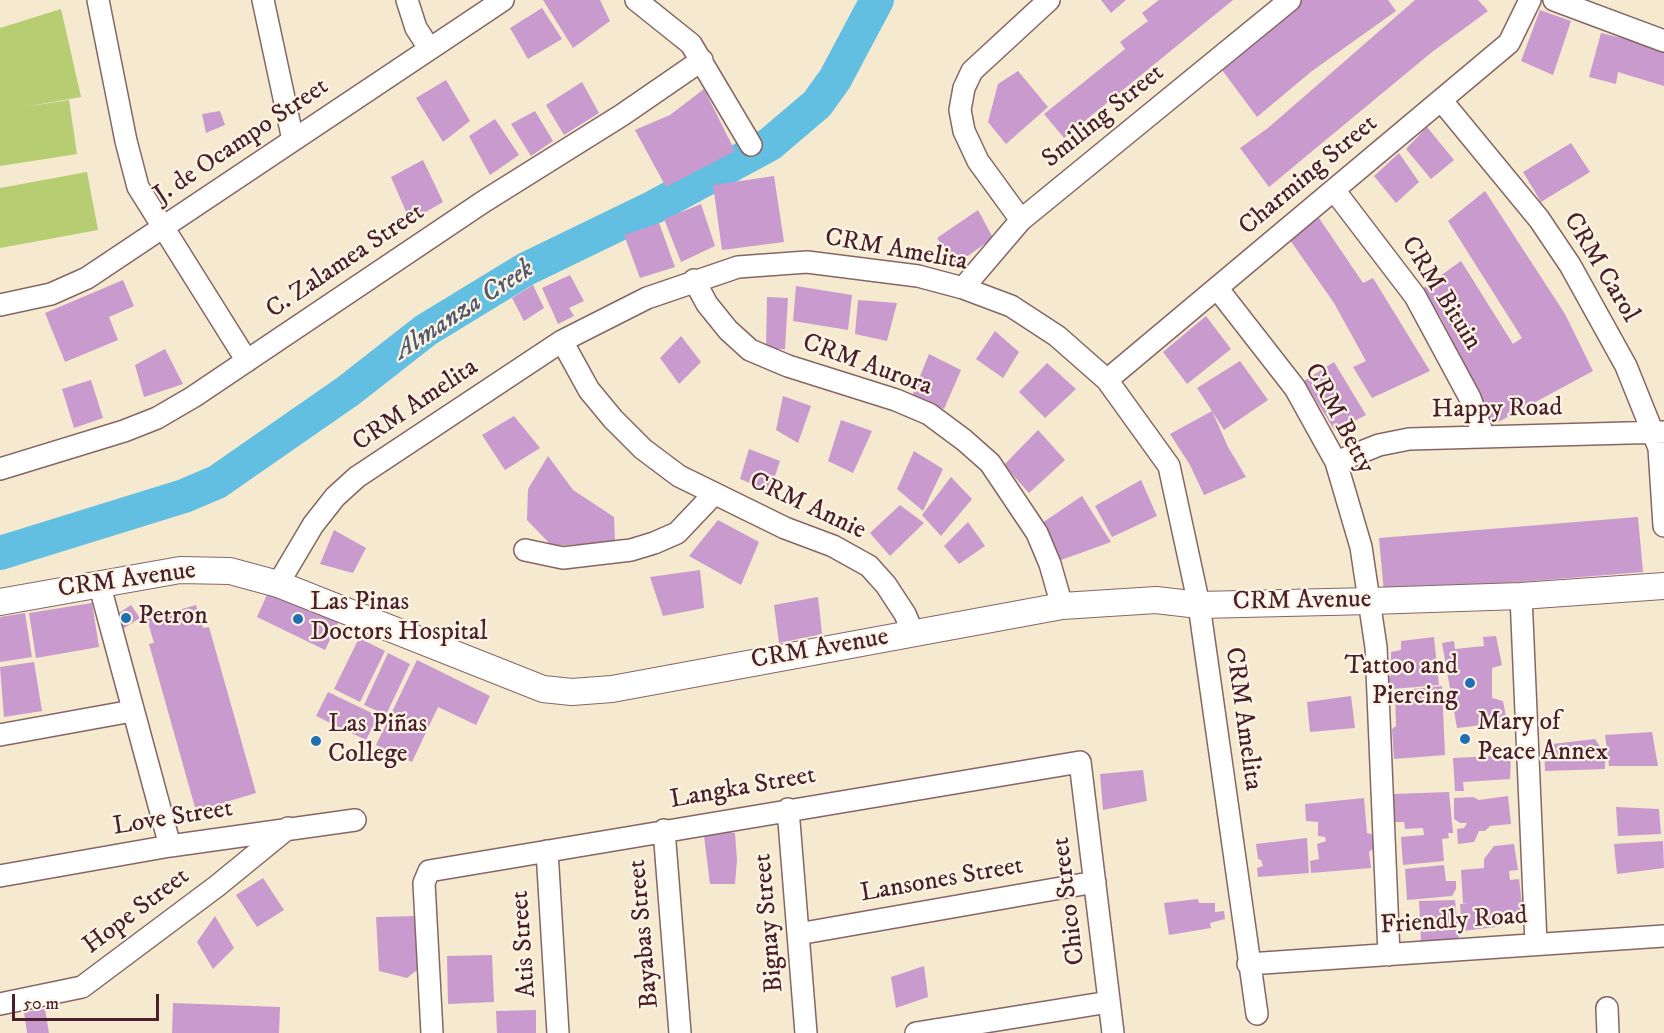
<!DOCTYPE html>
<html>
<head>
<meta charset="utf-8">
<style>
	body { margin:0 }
	#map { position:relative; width:1664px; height:1033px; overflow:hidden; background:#f5e9d0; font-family:"IM FELL DW Pica",serif }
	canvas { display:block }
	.scale { position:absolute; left:12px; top:994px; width:147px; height:27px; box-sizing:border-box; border:3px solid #4a1f2b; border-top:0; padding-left:8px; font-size:18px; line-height:21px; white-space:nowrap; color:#4a1f2b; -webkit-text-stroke:4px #fcf5e5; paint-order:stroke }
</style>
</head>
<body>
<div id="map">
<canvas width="1664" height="1033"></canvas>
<div class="scale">50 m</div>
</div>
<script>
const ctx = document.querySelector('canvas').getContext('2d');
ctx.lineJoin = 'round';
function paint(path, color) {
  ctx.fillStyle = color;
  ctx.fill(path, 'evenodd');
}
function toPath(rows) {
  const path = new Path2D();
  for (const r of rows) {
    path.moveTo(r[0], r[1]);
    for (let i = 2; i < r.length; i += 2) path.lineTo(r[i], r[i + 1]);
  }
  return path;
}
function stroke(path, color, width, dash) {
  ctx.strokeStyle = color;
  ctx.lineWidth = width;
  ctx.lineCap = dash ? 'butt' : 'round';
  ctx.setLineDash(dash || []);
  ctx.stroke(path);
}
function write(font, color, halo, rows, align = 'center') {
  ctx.font = font + ' "IM FELL DW Pica",serif';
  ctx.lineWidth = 4.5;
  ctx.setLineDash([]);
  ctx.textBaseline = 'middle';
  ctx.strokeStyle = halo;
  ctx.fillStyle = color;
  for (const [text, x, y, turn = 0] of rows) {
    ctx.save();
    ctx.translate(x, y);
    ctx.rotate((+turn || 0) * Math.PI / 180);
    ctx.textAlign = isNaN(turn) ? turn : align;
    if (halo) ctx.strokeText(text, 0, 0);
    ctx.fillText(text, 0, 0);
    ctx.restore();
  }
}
paint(toPath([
	[61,9,81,97,24,107,69,100,77,154,0,166,0,28],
	[87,172,98,230,0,248,0,188]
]), '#b6cd72');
stroke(toPath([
	[0,553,184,496,217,482,348,391,426,330,526,269,654,207,770,144,817,104,835,79,877,0]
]), '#63bfe1', 34);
paint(toPath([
	[543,0,600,0,610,21,573,48],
	[1101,0,1126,0,1111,13],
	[1159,0,1233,0,1064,138,1044,114,1125,49,1120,42,1148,21,1142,13],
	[1300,0,1388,0,1396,11,1312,71,1257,117,1219,66],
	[1415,0,1478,0,1488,11,1432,52,1269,187,1240,148,1268,128],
	[542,8,562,39,528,59,510,28],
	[1540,10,1571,21,1553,75,1521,61],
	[1601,33,1664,48,1664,86,1618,72,1616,84,1589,77],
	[1018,71,1048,107,1006,144,988,122,998,84],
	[446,80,470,121,443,142,416,98],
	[582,82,599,113,564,135,546,105],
	[704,89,735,151,666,187,635,130,670,115],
	[220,111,225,125,206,133,202,114],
	[535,111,553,141,531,156,511,124],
	[495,119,519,155,490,175,469,136],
	[1427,127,1454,160,1431,179,1406,149],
	[1571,143,1590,172,1541,202,1523,172],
	[1399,153,1419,182,1396,203,1374,176],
	[423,160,443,202,410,221,391,177],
	[774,176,784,242,722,250,713,185],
	[1485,191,1565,314,1593,371,1489,427,1460,356,1441,318,1422,289,1461,261,1513,344,1522,338,1448,221],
	[701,204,715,246,681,262,664,219],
	[978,210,993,238,955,265,937,238],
	[1319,218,1363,283,1373,278,1430,371,1372,398,1353,367,1366,361,1334,303,1290,240],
	[659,223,675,267,640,278,624,235],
	[570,275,584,301,569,308,574,316,558,324,542,288],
	[123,280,134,306,109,317,118,340,65,362,45,313],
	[533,285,544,308,524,321,512,298],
	[796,286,852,295,848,330,793,321],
	[767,297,788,298,785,349,766,349],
	[858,300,897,303,887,341,855,334],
	[1206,316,1231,349,1187,384,1163,352],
	[995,331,1019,352,1003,378,976,359],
	[681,336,701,362,679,384,660,358],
	[165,349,183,384,144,397,135,365],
	[929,354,961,370,944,409,912,396],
	[1240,361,1268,400,1224,430,1212,411,1228,447,1246,477,1204,495,1190,465,1170,434,1212,411,1197,388],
	[1334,362,1366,415,1335,431,1304,381],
	[1047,363,1076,389,1045,418,1019,392],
	[91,380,103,418,74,428,62,389],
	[783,396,811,406,798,443,776,430],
	[514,416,540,448,505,470,482,435],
	[841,420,872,431,853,473,828,461],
	[1038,430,1065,460,1029,493,1004,465],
	[749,449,780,461,770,491,740,479],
	[914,451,943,469,923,511,897,489],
	[548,456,573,490,614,517,615,542,552,546,527,520,528,489],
	[951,477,972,499,941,536,922,515],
	[1141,480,1157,516,1112,537,1095,506],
	[1082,496,1111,542,1061,560,1042,523],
	[900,505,924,523,890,556,870,533],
	[1638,517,1643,572,1384,593,1379,538],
	[718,520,759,542,741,585,689,556],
	[968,522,985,546,959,564,944,546],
	[334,530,366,548,353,573,320,564],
	[700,570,704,608,663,616,650,577],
	[270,588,339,621,325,650,257,617],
	[818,597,822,634,779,643,774,605],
	[92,603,99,647,36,658,29,613],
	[131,605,140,618,121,630,113,617],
	[196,605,203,628,209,627,256,793,196,811,149,644,154,643,147,619],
	[25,613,32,657,0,662,0,617],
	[1496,636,1502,665,1492,668,1492,698,1503,701,1507,722,1457,728,1442,643,1454,641,1455,649,1484,646,1483,637],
	[1434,637,1439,685,1382,690,1381,677,1391,676,1391,652,1401,650,1401,641],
	[359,638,385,651,360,702,334,689],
	[388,653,410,664,386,715,364,705],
	[417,660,490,696,476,725,438,707,412,762,376,745],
	[34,662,42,711,4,717,0,667],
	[1442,686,1445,755,1394,759,1392,729,1396,726,1395,691],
	[328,692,378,716,366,740,316,716],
	[1351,696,1355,728,1310,732,1307,702],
	[1652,732,1658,766,1609,766,1605,735],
	[1595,739,1605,754,1605,769,1545,771,1544,745],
	[1511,755,1510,779,1463,782,1464,791,1455,791,1453,758],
	[1143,770,1147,801,1103,810,1100,774],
	[1449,792,1453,833,1448,833,1449,838,1442,839,1444,861,1403,865,1401,837,1424,835,1423,828,1405,829,1404,822,1393,822,1392,794],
	[1508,796,1511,824,1490,826,1485,831,1479,831,1474,842,1458,844,1457,829,1464,828,1467,823,1460,823,1454,819,1454,798,1473,797,1479,800],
	[1364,798,1367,833,1377,836,1377,846,1369,852,1371,868,1311,873,1310,861,1319,859,1317,844,1326,841,1325,837,1318,836,1318,822,1306,821,1305,804],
	[1616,807,1659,809,1661,834,1618,836],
	[703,828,735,833,737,860,735,884,710,884],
	[1307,838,1309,873,1258,877,1257,868,1263,866,1261,860,1258,859,1256,844],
	[1663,841,1664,868,1617,874,1614,844],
	[1514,844,1518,870,1509,871,1510,880,1519,879,1523,913,1508,914,1496,927,1462,931,1460,904,1469,903,1463,903,1461,870,1484,868,1484,859,1494,846],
	[1444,865,1446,881,1456,881,1456,889,1452,896,1407,900,1405,869],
	[263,878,284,910,257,927,236,895],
	[1198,899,1199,903,1215,903,1215,912,1224,911,1225,919,1210,923,1211,928,1169,935,1164,903],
	[1455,900,1459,939,1421,941,1419,901],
	[215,916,234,948,213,969,197,942],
	[420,916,422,966,407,978,379,971,376,917],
	[492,955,494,1002,448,1004,447,956],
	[924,966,928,997,896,1008,891,977],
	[173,1003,280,1007,279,1033,172,1033],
	[45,1009,49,1033,27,1033,24,1012],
	[536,1010,536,1033,497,1033,496,1011]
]), '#c99acd');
const minor = toPath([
	[98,0,126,141,138,187,247,361],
	[263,0,293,140],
	[407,0,416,28,429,48],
	[636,0,691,44,751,145],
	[1554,0,1664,41],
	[1441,100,1539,219,1570,265,1626,366,1659,448,1664,526],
	[1334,190,1415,296,1470,398,1484,437],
	[1021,220,978,161,964,131,960,110,964,88,972,71,1049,0],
	[694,280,707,304,728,330,750,350,788,366,896,400,929,414,964,440,990,463,1037,533,1050,564,1062,606],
	[963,288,1021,220,1290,0],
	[1217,288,1295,388,1336,462,1361,547,1376,647,1389,955],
	[0,305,51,294,87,278,503,0],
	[562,341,589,390,613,419,643,449,679,476,785,528,833,546,869,566,886,585,905,614,913,633],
	[1107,380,1509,43,1530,0],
	[1336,462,1379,445,1409,439,1664,432],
	[0,469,124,431,157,418,193,397,483,202,622,115,702,60],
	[525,550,563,558,631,550,654,543,677,533,714,494],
	[99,583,170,846],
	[278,584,313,525,335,497,357,477,562,341,647,298,738,267,807,262,918,276,963,288,1011,306,1057,336,1107,380,1169,466,1199,605,1257,1014],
	[1521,596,1536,943],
	[0,735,132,711],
	[788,809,806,1033],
	[664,830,680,1033],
	[547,851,558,1033],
	[0,876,170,846,355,820],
	[798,934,1095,882],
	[1248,964,1664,936],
	[0,1004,82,987,217,886,288,828],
	[1607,1008,1608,1033],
	[432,1033,424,883,429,871,1080,762,1113,1033],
	[916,1033,1109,1002]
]);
const tertiary = toPath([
	[0,602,180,570,230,571,278,584,543,689,572,692,612,689,1062,606,1156,600,1199,605,1371,601,1521,596,1664,586]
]);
stroke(minor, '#866665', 24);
stroke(tertiary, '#866665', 28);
stroke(minor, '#fff', 21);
stroke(tertiary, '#fff', 26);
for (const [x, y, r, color] of [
	[126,618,6,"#1f6fb2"],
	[298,619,6,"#1f6fb2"],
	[1470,683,6,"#1f6fb2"],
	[1465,739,6,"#1f6fb2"],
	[316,741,6,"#1f6fb2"]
]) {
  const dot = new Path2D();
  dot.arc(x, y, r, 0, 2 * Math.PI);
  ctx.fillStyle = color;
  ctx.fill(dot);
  stroke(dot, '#fcf5e5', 2);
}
write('26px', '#4a1f2b', '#fcf5e5', [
	["Smiling Street",1104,117,-39],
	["J. de Ocampo Street",242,142,-34],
	["Charming Street",1309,176,-40],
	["CRM Amelita",896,251,10],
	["C. Zalamea Street",346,262,-34],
	["CRM Carol",1600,268,59],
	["CRM Bituin",1440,294,58],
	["CRM Aurora",867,366,20],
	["CRM Amelita",416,406,-34],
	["Happy Road",1497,410,-1],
	["CRM Betty",1338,419,62],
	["CRM Annie",807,507,25],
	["CRM Avenue",127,581,-8],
	["CRM Avenue",1302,602,-1],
	["CRM Avenue",820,650,-10],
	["CRM Amelita",1242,719,82],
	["Langka Street",743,789,-10],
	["Love Street",173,819,-9],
	["Lansones Street",942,881,-10],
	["Chico Street",1070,901,-97],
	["Hope Street",137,912,-37],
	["Friendly Road",1454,922,-4],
	["Bignay Street",770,923,-95],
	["Bayabas Street",645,934,-95],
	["Atis Street",525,944,-94]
]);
write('26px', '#4a1f2b', '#fcf5e5', [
	["Las Pinas",310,604],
	["Doctors Hospital",310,634],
	["Petron",138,618],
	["Tattoo and",1458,668,"right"],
	["Piercing",1458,698,"right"],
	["Mary of",1477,724],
	["Peace Annex",1477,754],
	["Las Piñas",328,726],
	["College",328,756]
], 'left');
write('italic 27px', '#53576b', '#fcf5e5', [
	["Almanza Creek",465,311,-33]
]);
</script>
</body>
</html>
